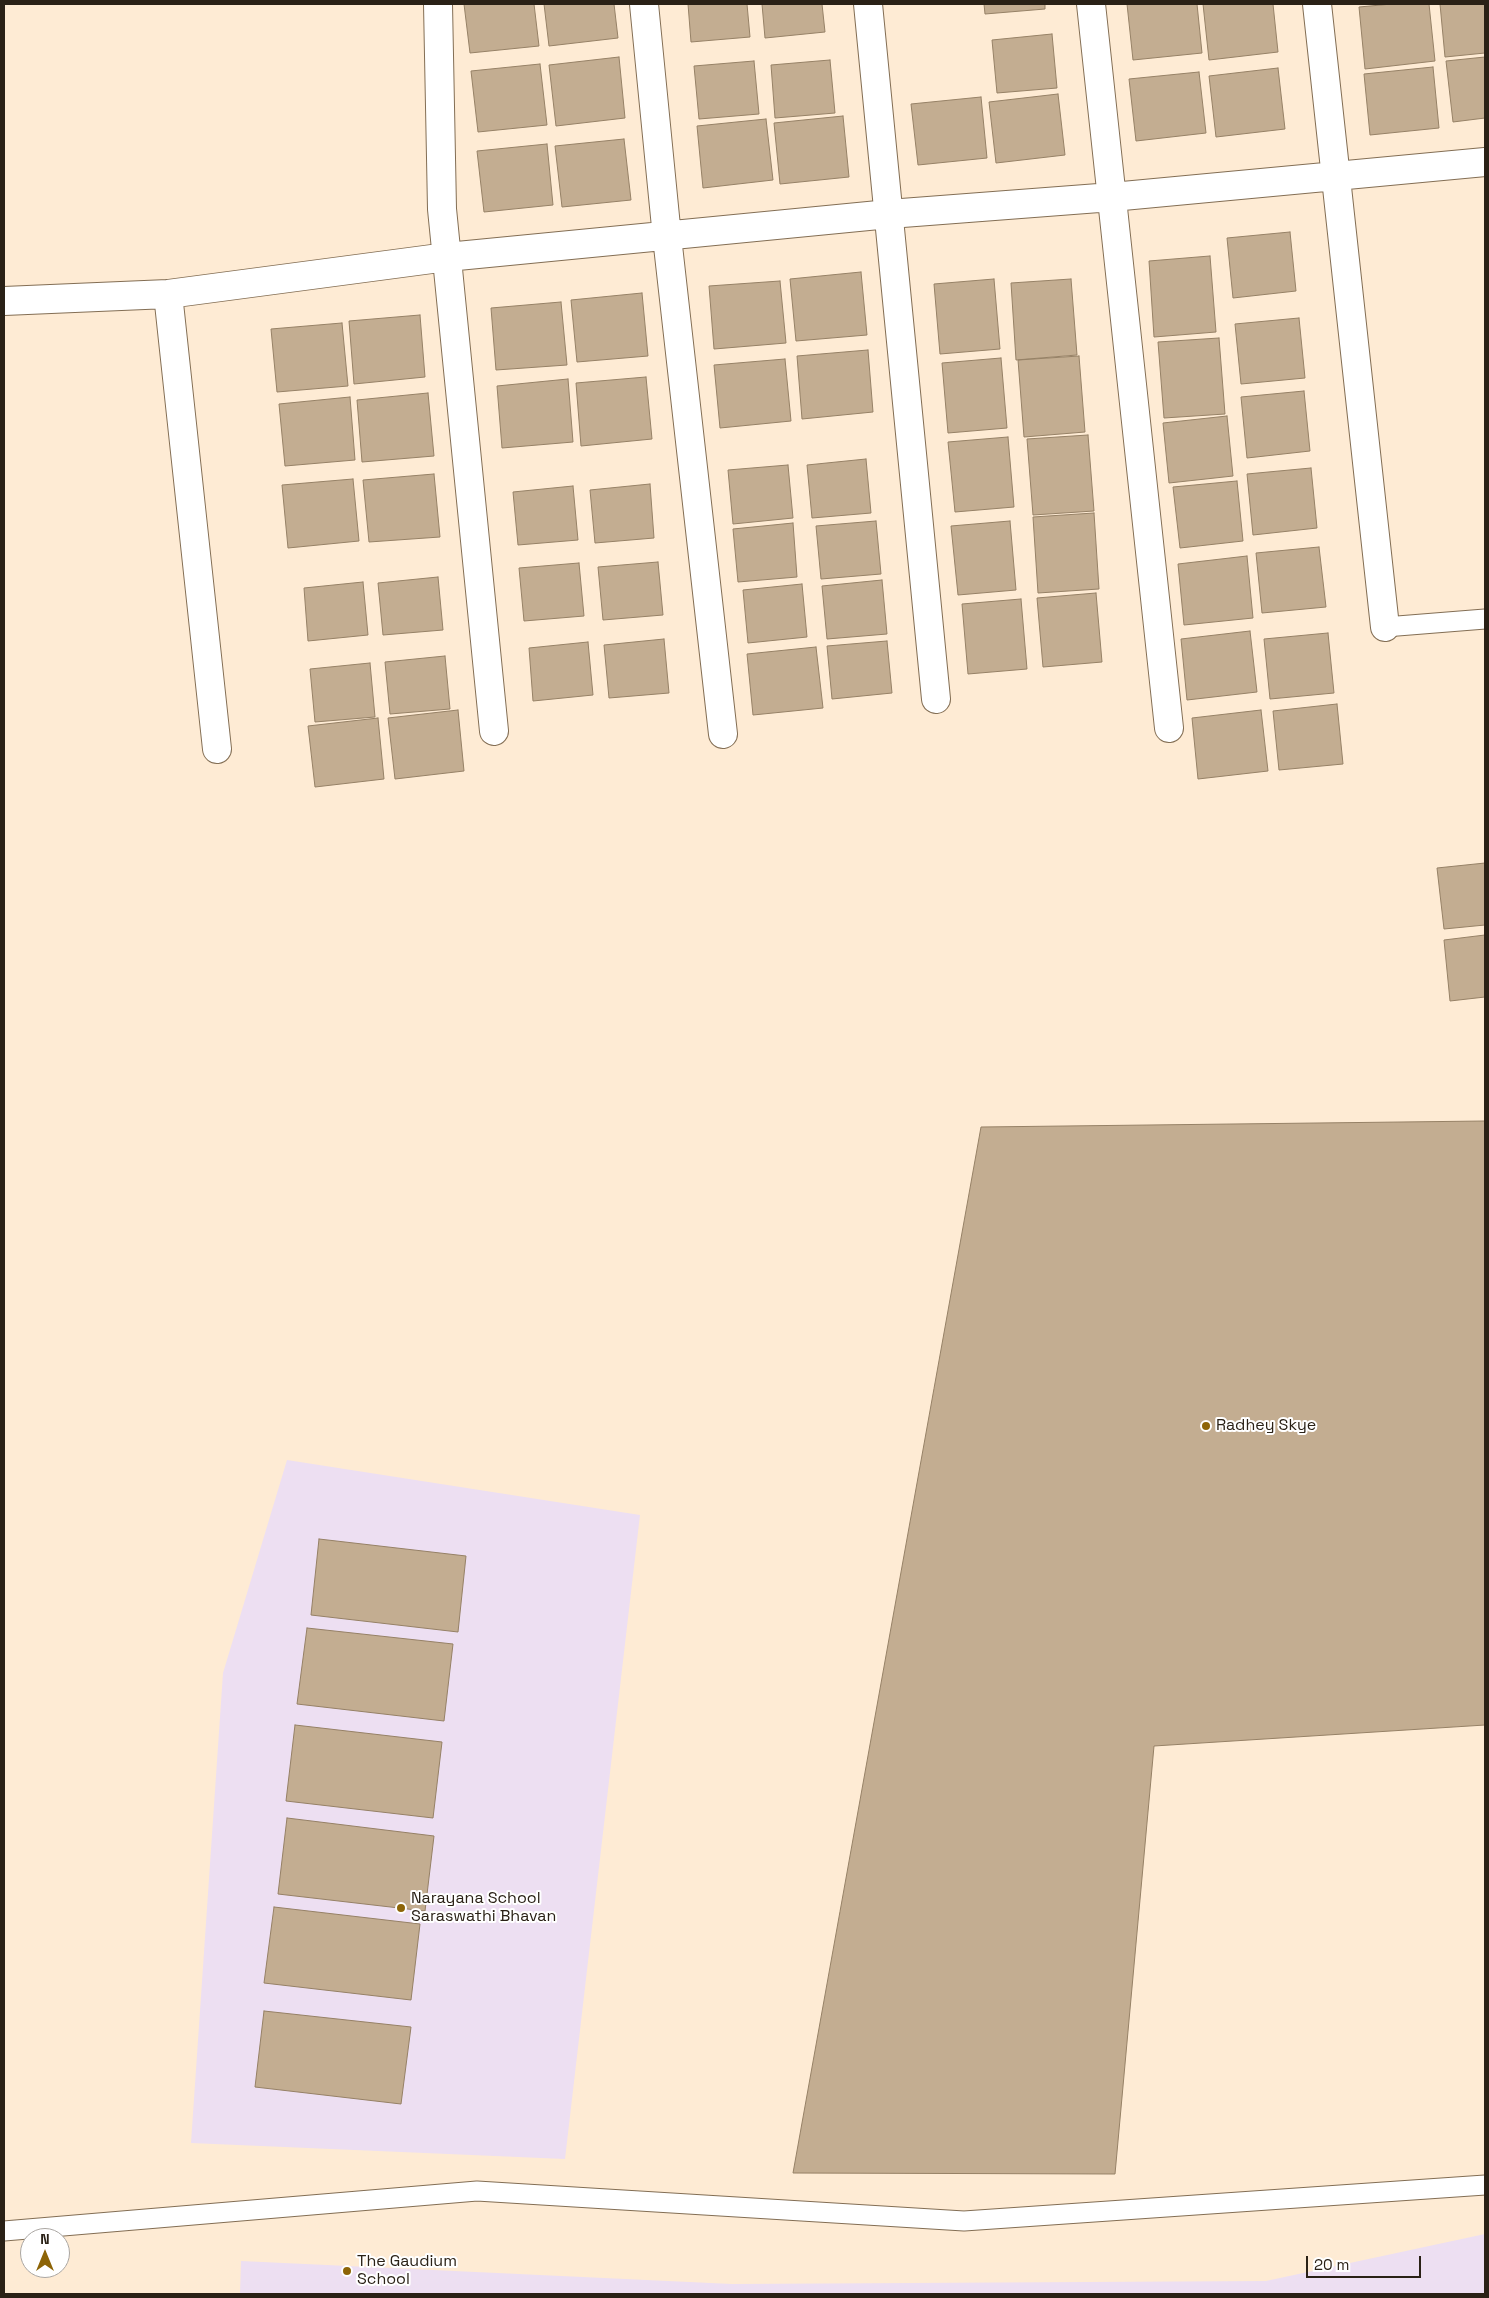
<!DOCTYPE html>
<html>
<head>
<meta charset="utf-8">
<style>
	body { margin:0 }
	#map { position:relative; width:1489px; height:2298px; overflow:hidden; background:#feebd4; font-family:"Space Grotesk",sans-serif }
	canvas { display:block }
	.frame { position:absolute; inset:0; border:5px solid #2a2116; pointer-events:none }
	.north { position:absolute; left:20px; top:2228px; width:50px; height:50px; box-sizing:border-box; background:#fff; border:1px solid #aaa6a2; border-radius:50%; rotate:0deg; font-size:14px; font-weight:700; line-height:20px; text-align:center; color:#2a2116 }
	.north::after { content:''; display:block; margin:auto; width:18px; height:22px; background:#8d6407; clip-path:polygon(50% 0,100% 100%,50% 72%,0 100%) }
	.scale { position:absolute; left:1306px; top:2256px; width:115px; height:22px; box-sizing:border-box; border:2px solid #2a2116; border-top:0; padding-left:6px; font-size:15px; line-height:18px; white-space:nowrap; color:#2a2116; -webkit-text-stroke:4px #fff; paint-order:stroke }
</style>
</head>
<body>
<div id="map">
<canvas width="1489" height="2298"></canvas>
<div class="frame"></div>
<div class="north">N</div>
<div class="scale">20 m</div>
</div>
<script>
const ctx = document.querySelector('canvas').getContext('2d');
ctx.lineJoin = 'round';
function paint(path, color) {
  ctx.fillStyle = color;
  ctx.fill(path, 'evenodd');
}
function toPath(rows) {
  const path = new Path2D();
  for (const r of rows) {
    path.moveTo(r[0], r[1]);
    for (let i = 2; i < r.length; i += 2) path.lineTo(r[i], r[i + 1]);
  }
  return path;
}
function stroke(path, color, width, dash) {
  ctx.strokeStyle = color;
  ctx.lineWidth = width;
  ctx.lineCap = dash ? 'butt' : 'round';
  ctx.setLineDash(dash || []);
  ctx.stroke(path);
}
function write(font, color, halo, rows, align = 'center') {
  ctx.font = font + ' "Space Grotesk",sans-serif';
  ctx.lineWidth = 4;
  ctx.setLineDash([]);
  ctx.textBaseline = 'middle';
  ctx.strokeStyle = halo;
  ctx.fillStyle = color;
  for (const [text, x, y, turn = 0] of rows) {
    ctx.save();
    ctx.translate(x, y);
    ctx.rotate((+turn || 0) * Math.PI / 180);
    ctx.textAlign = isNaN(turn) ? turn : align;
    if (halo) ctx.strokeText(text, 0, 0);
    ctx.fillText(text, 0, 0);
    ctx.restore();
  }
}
paint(toPath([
	[287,1460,640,1515,565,2159,191,2143,223,1673],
	[1485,2234,1485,2294,240,2294,241,2261,732,2284,1266,2281]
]), '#eddff2');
const building = toPath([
	[464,4,534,4,539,46,470,53,464,4],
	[544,4,614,4,618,38,549,46,544,4],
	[688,4,747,4,750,37,691,42,688,4],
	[762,4,822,4,825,32,765,38,762,4],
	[984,4,1045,4,1045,9,985,14,984,4],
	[1127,4,1197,4,1202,53,1133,60,1127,4],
	[1203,4,1273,4,1278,52,1209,60,1203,4],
	[1392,4,1429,4,1435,61,1365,69,1359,7,1392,4],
	[1440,4,1485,4,1485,53,1445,57,1440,4],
	[1052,34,1057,88,997,93,992,40,1052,34],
	[619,57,625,118,556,126,549,65,619,57],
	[1485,57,1485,118,1453,122,1446,61,1485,57],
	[830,60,835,113,775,118,771,65,830,60],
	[754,61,759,114,699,119,694,66,754,61],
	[540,64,547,125,478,132,471,71,540,64],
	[1433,67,1439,128,1370,135,1364,74,1433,67],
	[1278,68,1285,129,1216,137,1209,76,1278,68],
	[1199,72,1206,133,1136,141,1129,79,1199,72],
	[1058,94,1065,155,996,163,989,102,1058,94],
	[981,97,987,158,918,165,911,104,981,97],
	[843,116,849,177,780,184,774,123,843,116],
	[766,119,773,180,703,188,697,126,766,119],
	[624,139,631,200,562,207,555,146,624,139],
	[547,144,553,205,484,212,477,151,547,144],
	[1290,232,1296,291,1233,298,1227,238,1290,232],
	[1210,256,1216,332,1154,337,1149,261,1210,256],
	[861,272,867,335,796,341,790,279,861,272],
	[994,279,1000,349,940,354,934,284,994,279],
	[1071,279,1077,355,1016,360,1011,283,1071,279],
	[780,281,786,343,714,349,709,286,780,281],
	[642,293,648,356,577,362,571,300,642,293],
	[561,302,567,365,496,370,491,308,561,302],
	[420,315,425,377,354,384,349,321,420,315],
	[1299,318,1305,378,1241,384,1235,324,1299,318],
	[342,323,348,386,277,392,271,329,342,323],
	[1219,338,1225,414,1164,418,1158,342,1219,338],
	[868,350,873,412,802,419,797,356,868,350],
	[1079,356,1085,432,1024,437,1018,360,1079,356],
	[1001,358,1007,428,948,433,942,363,1001,358],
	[785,359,791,421,720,428,714,365,785,359],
	[646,377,652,439,581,446,576,383,646,377],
	[568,379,573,442,502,448,497,386,568,379],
	[1304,391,1310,451,1247,458,1241,397,1304,391],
	[428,393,434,456,362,462,357,400,428,393],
	[350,397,355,460,285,466,279,404,350,397],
	[1227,416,1233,476,1169,483,1163,423,1227,416],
	[1088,435,1094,511,1033,515,1027,439,1088,435],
	[1008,437,1014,507,955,512,948,442,1008,437],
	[866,459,871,513,812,518,807,465,866,459],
	[788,465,793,518,733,524,728,470,788,465],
	[1311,468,1317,528,1253,535,1247,474,1311,468],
	[434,474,440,537,369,542,363,480,434,474],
	[353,479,359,541,288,548,282,485,353,479],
	[1237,481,1243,541,1180,548,1173,487,1237,481],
	[650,484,654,538,595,543,590,490,650,484],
	[573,486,578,540,518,545,513,492,573,486],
	[1094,513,1099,589,1038,593,1033,517,1094,513],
	[876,521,881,574,821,579,816,526,876,521],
	[1010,521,1016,590,958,595,951,526,1010,521],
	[793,523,797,577,738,582,733,529,793,523],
	[1319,547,1326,607,1262,613,1256,553,1319,547],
	[1247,556,1253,618,1184,625,1178,564,1247,556],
	[658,562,663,615,603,620,598,567,658,562],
	[579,563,584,616,524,621,519,568,579,563],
	[438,577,443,630,383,635,378,583,438,577],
	[882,580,887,634,827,639,822,586,882,580],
	[363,582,368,635,308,641,304,588,363,582],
	[802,584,807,637,748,643,743,590,802,584],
	[1096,593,1102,662,1043,667,1037,598,1096,593],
	[1021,599,1027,669,968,674,962,604,1021,599],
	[1250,631,1257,692,1187,700,1181,639,1250,631],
	[1328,633,1334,693,1270,699,1264,639,1328,633],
	[664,639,669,693,609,698,604,645,664,639],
	[887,641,892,693,832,699,827,646,887,641],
	[588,642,593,695,533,701,529,648,588,642],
	[816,647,823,708,753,715,747,654,816,647],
	[445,656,450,709,390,714,385,662,445,656],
	[370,663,375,717,315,722,310,669,370,663],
	[1337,704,1343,764,1279,770,1273,711,1337,704],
	[458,710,464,771,395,779,388,718,458,710],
	[1261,710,1268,771,1198,779,1192,718,1261,710],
	[378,718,384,779,315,787,308,726,378,718],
	[1485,863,1485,925,1444,929,1437,868,1485,863],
	[1485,935,1485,997,1450,1001,1444,940,1485,935],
	[1485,1121,1485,1725,1154,1746,1115,2174,793,2173,981,1127,1485,1121],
	[319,1539,466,1556,458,1632,311,1615,319,1539],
	[307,1628,453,1644,444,1721,297,1704,307,1628],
	[295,1725,442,1742,433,1818,286,1801,295,1725],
	[287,1818,434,1836,425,1911,278,1894,287,1818],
	[274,1907,420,1924,411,2000,264,1983,274,1907],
	[264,2011,411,2027,401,2104,255,2087,264,2011]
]);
paint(building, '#c3ad91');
stroke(building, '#968166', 1);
const service = toPath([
	[1385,627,1485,619],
	[4,2231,477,2191,964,2221,1485,2185]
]);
const minor = toPath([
	[438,4,442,209,494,731],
	[644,4,667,237,723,734],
	[868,4,936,699],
	[1091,4,1169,728],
	[1317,4,1385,627],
	[168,294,217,749],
	[4,301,168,294,447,257,889,214,1112,197,1485,162]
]);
stroke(service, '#836e54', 21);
stroke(minor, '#836e54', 30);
stroke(service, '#fff', 19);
stroke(minor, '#fff', 28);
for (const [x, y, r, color] of [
	[1206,1426,5,"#8d6407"],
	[401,1908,5,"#8d6407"],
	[347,2271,5,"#8d6407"]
]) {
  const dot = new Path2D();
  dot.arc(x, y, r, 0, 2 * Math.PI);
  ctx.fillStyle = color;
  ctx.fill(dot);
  stroke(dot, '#fff', 2);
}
write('16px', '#2a2116', '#fff', [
	["Radhey Skye",1216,1426],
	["Narayana School",411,1899],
	["Saraswathi Bhavan",411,1917],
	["The Gaudium",357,2262],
	["School",357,2280]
], 'left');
</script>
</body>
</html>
